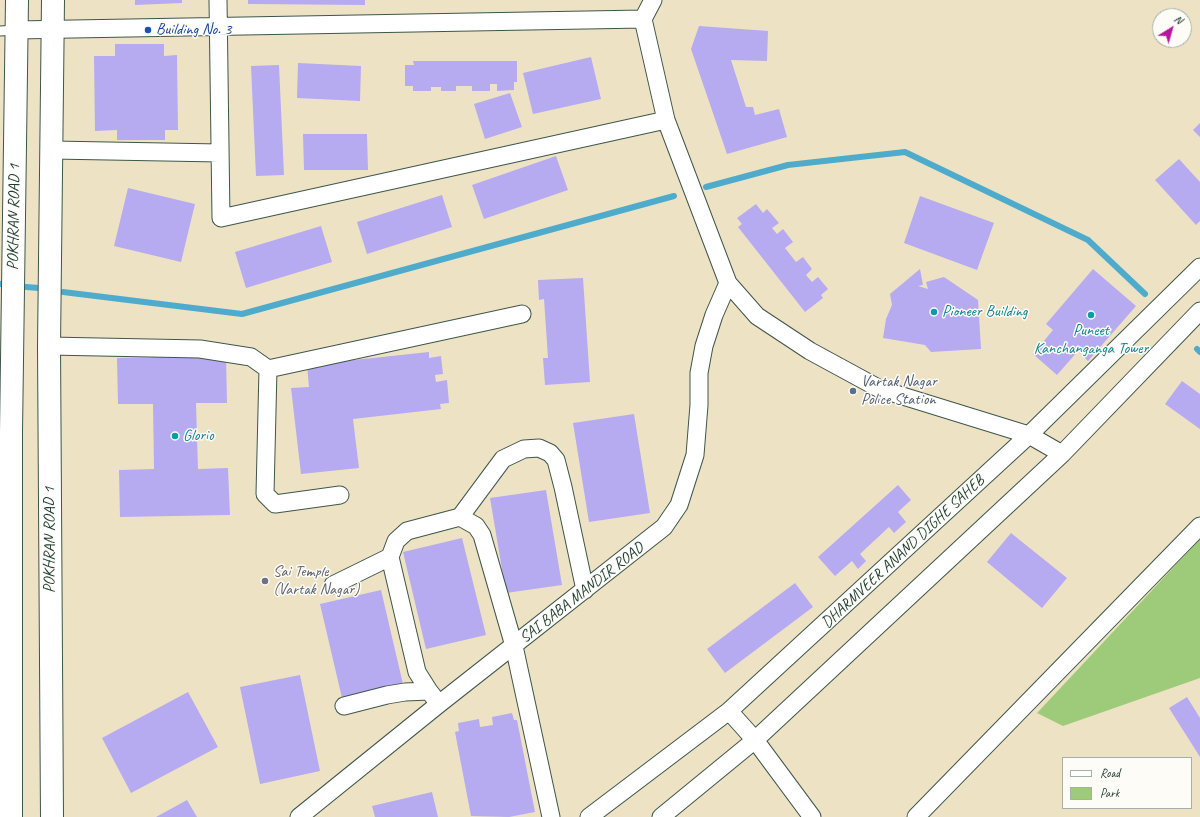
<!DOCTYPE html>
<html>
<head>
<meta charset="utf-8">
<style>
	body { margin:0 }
	#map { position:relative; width:1200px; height:817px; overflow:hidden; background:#ede3c4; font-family:Caveat,sans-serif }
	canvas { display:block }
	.legend { position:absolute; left:1062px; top:757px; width:130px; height:52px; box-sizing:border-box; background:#fdfcf7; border:1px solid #a4b0a9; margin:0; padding:5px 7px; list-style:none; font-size:12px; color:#1f3d34 }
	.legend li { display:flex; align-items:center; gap:8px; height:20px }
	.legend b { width:20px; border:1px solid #a4b0a9 }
	.north { position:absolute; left:1152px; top:8px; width:40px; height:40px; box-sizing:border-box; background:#fdfcf7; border:1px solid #a4b0a9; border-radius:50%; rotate:37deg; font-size:11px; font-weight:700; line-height:16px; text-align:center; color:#1f3d34 }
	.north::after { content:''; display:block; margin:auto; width:14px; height:18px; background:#b5179e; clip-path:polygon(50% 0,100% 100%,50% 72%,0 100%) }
</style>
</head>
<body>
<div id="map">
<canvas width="1200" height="817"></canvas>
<ul class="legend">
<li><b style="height:5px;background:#fff"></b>Road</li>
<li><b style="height:11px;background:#9ecb79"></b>Park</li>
</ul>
<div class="north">N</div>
</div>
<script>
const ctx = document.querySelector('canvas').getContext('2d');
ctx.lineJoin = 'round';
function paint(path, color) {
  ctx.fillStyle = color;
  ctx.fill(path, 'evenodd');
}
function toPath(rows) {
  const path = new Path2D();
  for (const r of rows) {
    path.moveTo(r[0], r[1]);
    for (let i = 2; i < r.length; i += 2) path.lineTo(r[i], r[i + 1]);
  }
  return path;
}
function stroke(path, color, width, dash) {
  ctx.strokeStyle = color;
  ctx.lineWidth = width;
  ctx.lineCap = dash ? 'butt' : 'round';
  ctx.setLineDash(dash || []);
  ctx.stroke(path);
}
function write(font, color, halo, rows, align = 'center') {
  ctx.font = font + ' Caveat,sans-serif';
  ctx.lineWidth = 3;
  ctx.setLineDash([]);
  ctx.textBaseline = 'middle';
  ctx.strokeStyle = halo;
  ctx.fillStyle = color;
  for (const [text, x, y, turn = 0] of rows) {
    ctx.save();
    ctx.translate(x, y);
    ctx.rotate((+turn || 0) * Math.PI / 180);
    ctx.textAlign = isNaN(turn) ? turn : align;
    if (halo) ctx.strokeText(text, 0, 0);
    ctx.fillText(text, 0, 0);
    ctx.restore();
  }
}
paint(toPath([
	[1200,539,1200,678,1063,726,1037,713]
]), '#9ecb79');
stroke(toPath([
	[706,187,788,165,905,152,1088,240,1145,294],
	[0,284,2,284],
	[26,287,39,288],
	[63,292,242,314,674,196],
	[1197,349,1200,352]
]), '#4eabcc', 6);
paint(toPath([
	[135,0,182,0,182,3,135,5],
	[248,0,365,0,365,5,248,4],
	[699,26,768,31,767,61,731,60,746,107,753,107,755,115,779,109,787,137,727,154,691,49],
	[115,44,164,44,164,56,177,55,178,130,165,130,165,140,117,140,117,130,95,131,94,56,115,56],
	[591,57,601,99,533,114,523,73],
	[413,61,517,61,517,82,514,82,514,90,497,91,497,84,490,84,490,91,472,91,472,86,456,86,456,91,441,91,441,87,431,87,431,91,413,91,413,86,405,86,405,65,414,65],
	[298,63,361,66,360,101,297,98],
	[279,65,284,175,256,176,251,66],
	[510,93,522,127,485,139,474,104],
	[1200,123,1200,137,1193,130],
	[303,134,367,134,368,170,304,170],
	[556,156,568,190,484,219,472,185],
	[1179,159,1200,182,1200,221,1196,225,1155,180],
	[128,188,195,204,181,262,114,246],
	[442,195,452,227,367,254,357,222],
	[920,196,994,223,977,270,904,243],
	[756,204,763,213,767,209,779,223,772,228,777,234,783,229,793,242,785,248,796,262,803,257,812,269,806,275,812,282,818,277,828,289,821,295,823,298,805,312,738,227,742,224,737,218],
	[321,226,332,262,246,288,235,252],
	[920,269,923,285,918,286,928,289,926,282,944,277,978,300,981,349,931,352,925,345,883,338,886,319,892,305,890,294],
	[1093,269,1136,306,1088,361,1078,351,1057,375,1033,354,1053,330,1046,324],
	[583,278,590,382,545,385,543,358,548,358,544,299,539,300,538,280],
	[429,352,429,358,441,356,443,374,435,375,436,382,447,380,449,403,440,404,441,409,353,419,359,468,301,474,291,388,309,387,307,365],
	[226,356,227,403,196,403,198,469,228,468,230,515,120,517,119,470,154,469,153,404,118,404,117,358],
	[1182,381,1200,394,1200,429,1165,404],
	[634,414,650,513,589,522,573,423],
	[898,485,911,500,898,512,906,522,894,533,889,527,860,554,866,561,858,569,852,561,835,576,818,557],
	[546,490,562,585,506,593,490,498],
	[1011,533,1067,578,1042,608,987,562],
	[462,538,486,635,426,649,403,552],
	[795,583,813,607,725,673,707,649],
	[381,590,403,684,342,698,320,604],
	[300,675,320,771,260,784,240,687],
	[188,692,218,747,131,793,102,738],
	[1187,697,1200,718,1200,757,1169,708],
	[512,713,514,720,517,720,535,812,509,817,471,816,455,732,459,731,458,723,479,719,480,727,493,725,492,717],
	[432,792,438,817,375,817,372,806],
	[187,800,197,817,156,817]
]), '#b6aaf1');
const lane = toPath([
	[0,31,16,30]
]);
const street = toPath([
	[218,0,221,218,666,120,643,19,653,0],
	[16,30,643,19],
	[666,120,728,283,757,316,810,351,880,389,1029,435,1062,454],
	[52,150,220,153],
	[49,346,200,349,251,357,268,369,522,314],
	[268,369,265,494,275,504,340,495],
	[460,517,503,459,524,449,539,448,550,453,556,460,563,487,585,590],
	[333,585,390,557],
	[439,704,429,691,417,672,390,557,396,541,407,531,460,517,476,526,482,535,514,646,551,817],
	[344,706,387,695,405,692,429,691],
	[729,711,755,740,812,817],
	[299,817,439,704,664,527,679,505,695,455,699,405,699,373,704,346,714,315,728,283],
	[589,817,729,711,1029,435,1200,267],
	[661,817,755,740,1062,454,1200,311],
	[916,817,1200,526]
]);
const secondary = toPath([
	[11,817,11,432,17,0],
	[52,817,49,346,53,0]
]);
stroke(lane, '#3e564a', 11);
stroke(street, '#3e564a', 19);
stroke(secondary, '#3e564a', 24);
stroke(lane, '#fff', 9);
stroke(street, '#fff', 17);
stroke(secondary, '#fff', 22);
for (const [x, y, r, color] of [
	[148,30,4,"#1a4fb4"],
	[934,312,4,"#0f9aa8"],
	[1091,315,4,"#0f9aa8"],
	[853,391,4,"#5c6f8a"],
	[175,436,4,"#0f9aa8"],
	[265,581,4,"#6b7280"]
]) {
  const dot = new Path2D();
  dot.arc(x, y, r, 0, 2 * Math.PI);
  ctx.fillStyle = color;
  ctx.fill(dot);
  stroke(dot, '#fdfcf7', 1.5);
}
write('16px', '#164399', '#fdfcf7', [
	["Building No. 3",156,30]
], 'left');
write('16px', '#1f3d34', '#fdfcf7', [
	["POKHRAN ROAD 1",14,217,-89],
	["POKHRAN ROAD 1",50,540,-90],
	["DHARMVEER ANAND DIGHE SAHEB",903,552,-43],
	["SAI BABA MANDIR ROAD",582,593,-38]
]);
write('16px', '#0d838f', '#fdfcf7', [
	["Pioneer Building",942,312],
	["Puneet",1091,331,"center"],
	["Kanchanganga Tower",1091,349,"center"],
	["Glorio",183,436]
], 'left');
write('16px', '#4e5e75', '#fdfcf7', [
	["Vartak Nagar",861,382],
	["Police Station",861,400]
], 'left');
write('16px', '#5b616d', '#fdfcf7', [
	["Sai Temple",273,572],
	["(Vartak Nagar)",273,590]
], 'left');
</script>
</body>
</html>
